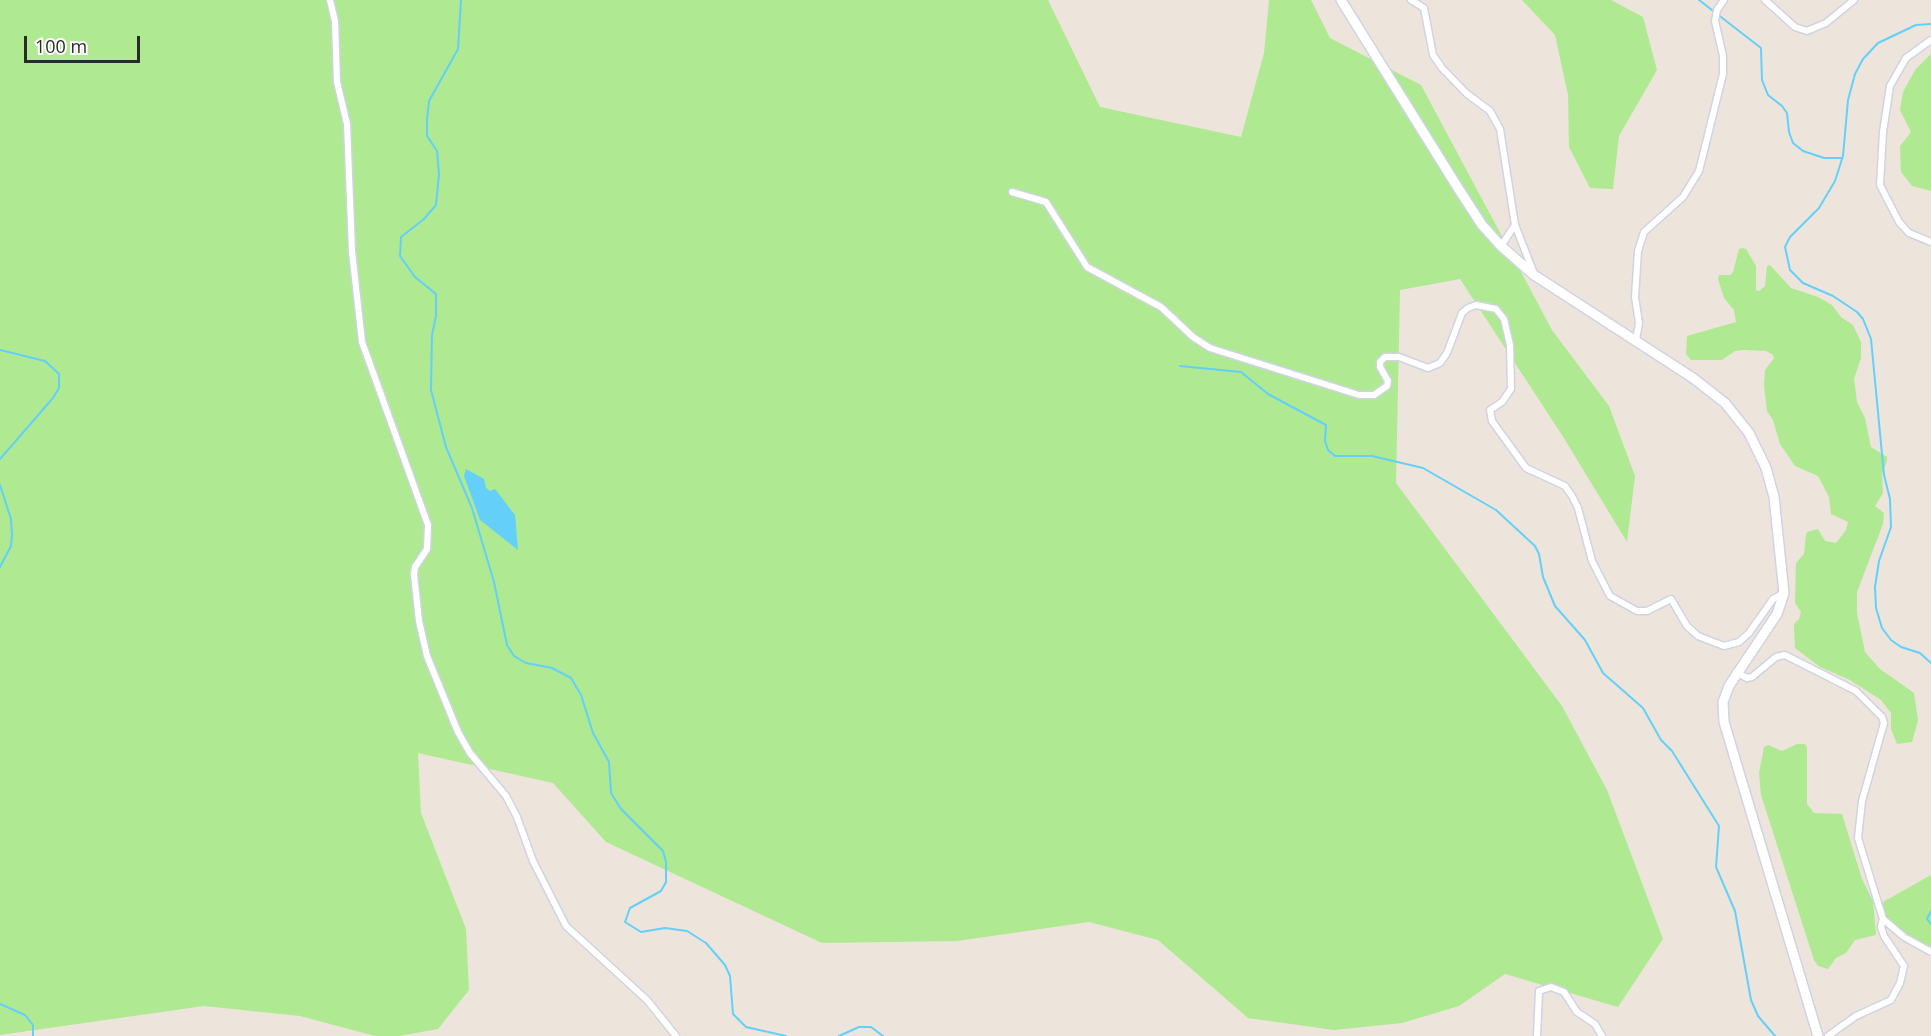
<!DOCTYPE html>
<html>
<head>
<meta charset="utf-8">
<style>
	body { margin:0 }
	#map { position:relative; width:1931px; height:1036px; overflow:hidden; background:#ede5db; font-family:"Open Sans",sans-serif }
	canvas { display:block }
	.scale { position:absolute; left:24px; top:36px; width:116px; height:27px; box-sizing:border-box; border:3px solid #2a2a2a; border-top:0; padding-left:8px; font-size:18px; line-height:21px; white-space:nowrap; color:#2a2a2a; -webkit-text-stroke:4px #fff; paint-order:stroke }
</style>
</head>
<body>
<div id="map">
<canvas width="1931" height="1036"></canvas>
<div class="scale">100 m</div>
</div>
<script>
const ctx = document.querySelector('canvas').getContext('2d');
ctx.lineJoin = 'round';
function paint(path, color) {
  ctx.fillStyle = color;
  ctx.fill(path, 'evenodd');
}
function toPath(rows) {
  const path = new Path2D();
  for (const r of rows) {
    path.moveTo(r[0], r[1]);
    for (let i = 2; i < r.length; i += 2) path.lineTo(r[i], r[i + 1]);
  }
  return path;
}
function stroke(path, color, width, dash) {
  ctx.strokeStyle = color;
  ctx.lineWidth = width;
  ctx.lineCap = dash ? 'butt' : 'round';
  ctx.setLineDash(dash || []);
  ctx.stroke(path);
}
paint(toPath([
	[0,0,1048,0,1100,107,1241,137,1264,53,1269,0,1311,0,1330,38,1421,85,1552,330,1609,406,1635,476,1627,542,1562,435,1460,279,1400,290,1396,483,1562,706,1607,790,1663,939,1618,1007,1505,974,1459,1006,1402,1023,1334,1030,1248,1018,1158,940,1089,922,957,941,822,943,606,842,553,783,418,753,421,813,466,929,469,990,438,1029,399,1036,375,1036,300,1016,204,1006,0,1035],
	[1522,0,1611,0,1643,17,1657,70,1619,136,1613,189,1590,188,1569,147,1568,95,1555,35],
	[1931,54,1931,191,1912,186,1901,172,1900,146,1911,132,1900,110,1903,92,1915,70],
	[1743,248,1746,249,1756,266,1756,290,1759,291,1765,286,1767,266,1770,265,1791,288,1818,297,1832,305,1841,317,1853,325,1861,342,1861,358,1854,379,1857,402,1865,418,1871,447,1887,457,1887,461,1882,474,1883,493,1875,506,1884,513,1883,524,1857,592,1857,613,1865,652,1880,669,1914,693,1918,720,1912,742,1897,744,1891,729,1891,713,1881,700,1850,680,1820,667,1795,648,1794,624,1799,619,1801,612,1795,603,1796,563,1804,554,1806,535,1807,532,1818,529,1825,541,1836,543,1846,530,1848,522,1831,514,1829,497,1818,476,1795,466,1780,444,1773,420,1767,411,1764,386,1765,370,1774,358,1773,355,1766,351,1744,350,1735,351,1722,360,1691,360,1686,354,1687,336,1736,322,1734,310,1724,298,1718,279,1719,275,1730,275,1733,272,1739,249],
	[1797,744,1805,744,1807,747,1807,804,1814,813,1842,814,1862,879,1873,901,1876,935,1855,940,1846,953,1836,958,1828,969,1818,966,1814,960,1761,795,1759,773,1764,747,1768,745,1782,751],
	[1931,875,1931,949,1912,939,1891,922,1886,916,1882,905,1883,902]
]), '#afe992');
paint(toPath([
	[466,469,484,479,486,488,490,491,495,489,515,515,518,550,480,520,464,476]
]), '#64d0f9');
stroke(toPath([
	[461,0,458,49,429,101,427,120,427,136,437,151,439,174,436,205,424,219,401,237,400,256,415,277,436,294,436,316,432,335,431,390,446,447,472,508,494,582,507,645,514,656,526,663,552,668,571,678,581,695,593,733,609,762,611,793,621,809,663,851,666,862,666,882,661,891,630,908,625,922,641,932,665,928,687,931,706,943,725,965,730,976,733,1014,746,1027,786,1036],
	[1699,0,1761,48,1762,80,1768,95,1782,106,1787,113,1789,132,1793,143,1803,151,1824,158,1842,158],
	[1931,24,1916,25,1878,43,1863,59,1855,74,1848,100,1843,156,1835,181,1819,208,1790,237,1785,247,1790,270,1803,283,1833,296,1857,312,1863,319,1871,339,1884,475,1890,499,1891,527,1879,561,1875,587,1876,608,1882,628,1891,640,1901,647,1920,653,1931,663],
	[0,350,45,361,59,374,59,388,53,398,0,459],
	[1180,366,1241,372,1268,394,1326,425,1325,441,1328,450,1335,456,1372,456,1423,468,1496,510,1535,546,1539,554,1543,577,1555,606,1585,640,1603,673,1643,708,1661,740,1672,751,1719,826,1716,867,1735,911,1751,1000,1758,1016,1775,1036],
	[0,485,11,519,12,535,11,546,0,567],
	[1931,911,1927,919,1931,924],
	[0,1004,25,1015,33,1025,33,1036],
	[839,1036,859,1027,871,1027,883,1036]
]), '#64d0f9', 2);
const street = toPath([
	[330,0,335,21,337,82,347,124,352,251,362,342,428,525,427,549,415,567,414,574,419,621,427,656,458,732,470,753,506,796,517,817,533,861,566,926,647,1000,676,1036],
	[1411,0,1424,8,1433,55,1442,68,1466,93,1490,111,1500,129,1515,225,1533,271],
	[1765,0,1795,27,1807,31,1826,23,1854,0],
	[1931,40,1906,58,1890,86,1883,132,1880,185,1899,222,1909,233,1931,242],
	[1012,192,1046,202,1087,267,1161,307,1193,337,1210,348,1359,395,1374,395,1387,386,1388,381,1380,367,1380,362,1385,357,1399,357,1428,368,1440,363,1447,353,1462,313,1468,308,1476,305,1496,309,1504,319,1510,345,1511,389,1502,402,1490,410,1492,421,1526,468,1565,486,1572,496,1578,508,1592,561,1610,596,1637,611,1647,611,1671,599,1687,626,1698,636,1724,646,1739,642,1749,633,1773,599,1784,593],
	[1501,246,1515,225],
	[1636,340,1639,323,1635,297,1638,251,1644,232,1683,197,1699,171,1723,74,1723,56,1715,21,1717,10,1724,0],
	[1736,672,1747,678,1752,677,1776,657,1785,655,1856,691,1882,717,1884,723,1862,801,1858,838,1883,919,1881,927,1884,936,1904,966,1900,983,1891,1000,1856,1016,1828,1036],
	[1883,919,1904,937,1931,952],
	[1537,1036,1539,991,1551,987,1564,992,1577,1012,1595,1024,1602,1036]
]);
const secondary = toPath([
	[1341,0,1458,188,1482,225,1501,246,1534,275,1693,378,1725,403,1749,433,1766,468,1774,497,1784,593,1777,614,1729,686,1723,702,1724,722,1818,1036]
]);
stroke(street, '#d0d3e4', 9);
stroke(secondary, '#d0d3e4', 12);
stroke(street, '#fff', 6);
stroke(secondary, '#fff', 9);
</script>
</body>
</html>
